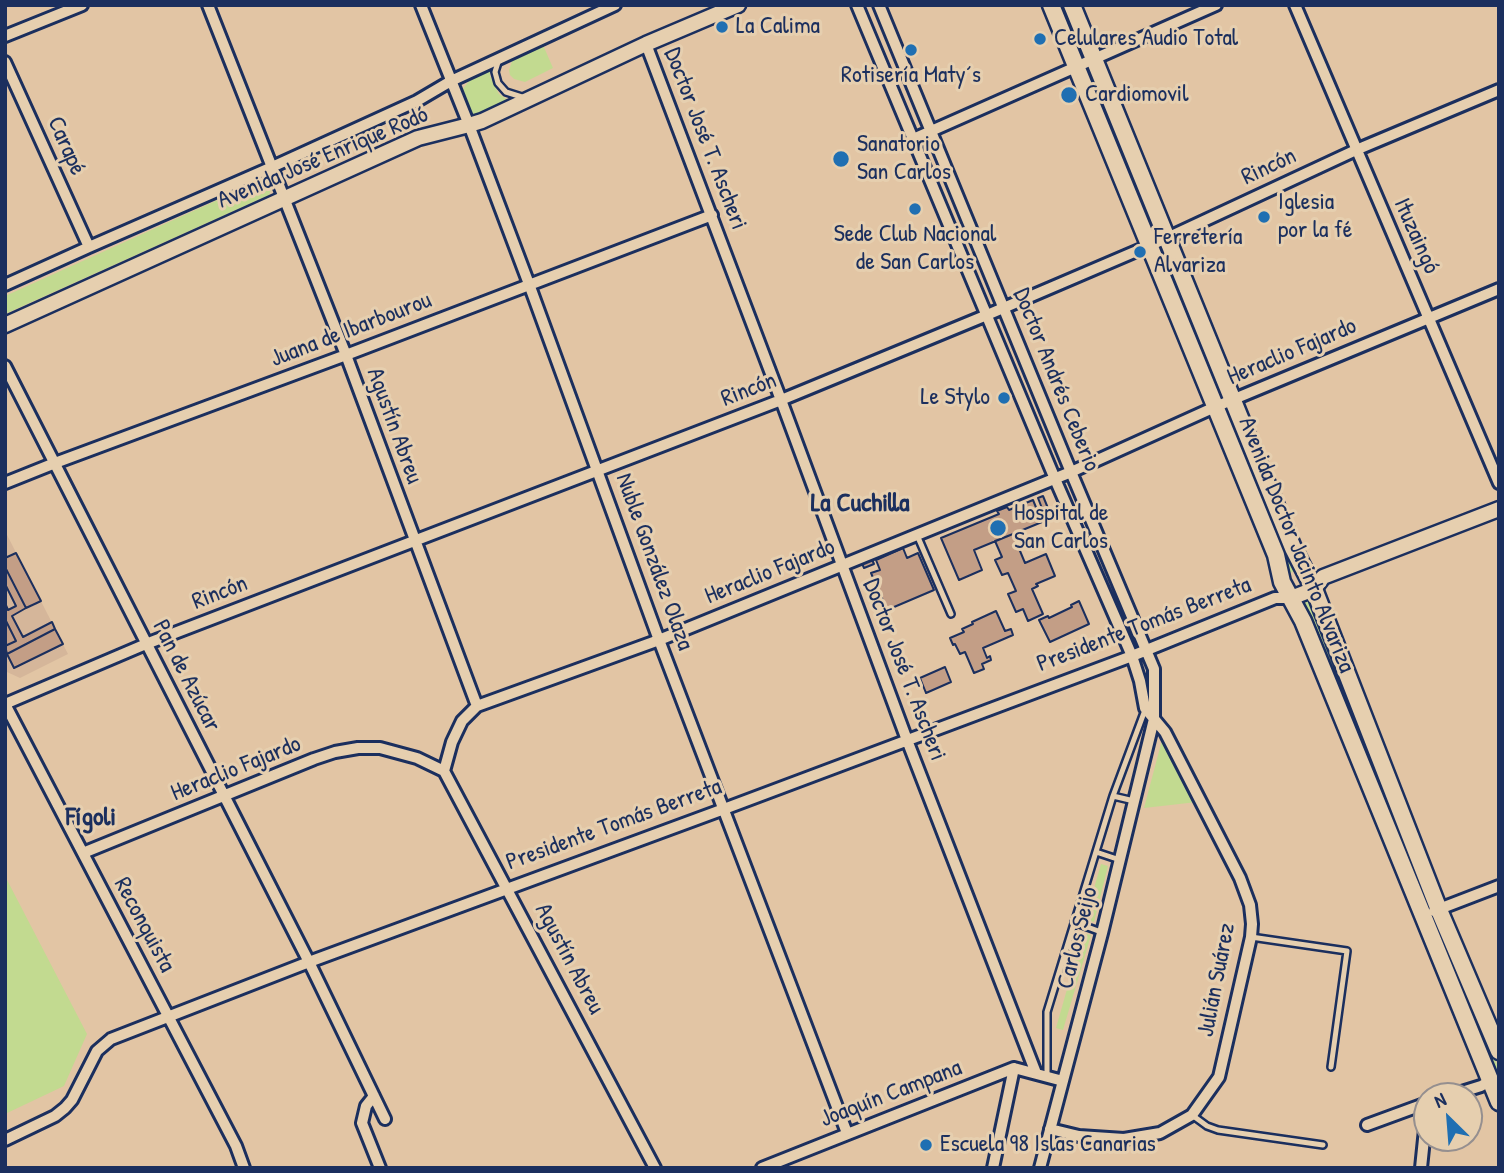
<!DOCTYPE html>
<html>
<head>
<meta charset="utf-8">
<style>
	body { margin:0 }
	#map { position:relative; width:1504px; height:1173px; overflow:hidden; background:#e2c5a4; font-family:"Patrick Hand",sans-serif }
	canvas { display:block }
	.frame { position:absolute; inset:0; border:7px solid #1b2f5e; pointer-events:none }
	.north { position:absolute; left:1413px; top:1082px; width:70px; height:70px; box-sizing:border-box; background:#e6cfaf; border:2px solid #958f8f; border-radius:50%; rotate:335deg; font-size:19px; font-weight:700; line-height:28px; text-align:center; color:#1b2f5e }
	.north::after { content:''; display:block; margin:auto; width:24px; height:32px; background:#1f6fb2; clip-path:polygon(50% 0,100% 100%,50% 72%,0 100%) }
</style>
</head>
<body>
<div id="map">
<canvas width="1504" height="1173"></canvas>
<div class="frame"></div>
<div class="north">N</div>
</div>
<script>
const ctx = document.querySelector('canvas').getContext('2d');
ctx.lineJoin = 'round';
function paint(path, color) {
  ctx.fillStyle = color;
  ctx.fill(path, 'evenodd');
}
function toPath(rows) {
  const path = new Path2D();
  for (const r of rows) {
    path.moveTo(r[0], r[1]);
    for (let i = 2; i < r.length; i += 2) path.lineTo(r[i], r[i + 1]);
  }
  return path;
}
function stroke(path, color, width, dash) {
  ctx.strokeStyle = color;
  ctx.lineWidth = width;
  ctx.lineCap = dash ? 'butt' : 'round';
  ctx.setLineDash(dash || []);
  ctx.stroke(path);
}
function write(font, color, halo, rows, align = 'center') {
  ctx.font = font + ' "Patrick Hand",sans-serif';
  ctx.lineWidth = 6;
  ctx.setLineDash([]);
  ctx.textBaseline = 'middle';
  ctx.strokeStyle = halo;
  ctx.fillStyle = color;
  for (const [text, x, y, turn = 0] of rows) {
    ctx.save();
    ctx.translate(x, y);
    ctx.rotate((+turn || 0) * Math.PI / 180);
    ctx.textAlign = isNaN(turn) ? turn : align;
    if (halo) ctx.strokeText(text, 0, 0);
    ctx.fillText(text, 0, 0);
    ctx.restore();
  }
}
paint(toPath([
	[5,531,68,654,20,678,7,672,5,668]
]), '#d5b69a');
paint(toPath([
	[543,45,553,68,525,82,514,79,510,75,509,70,512,61,516,57],
	[491,69,490,76,499,94,511,102,478,117,473,116,462,90,469,81,479,74],
	[1092,75,1152,222,1151,223,1148,223,1089,77],
	[262,180,266,180,271,190,269,195,5,314,5,296],
	[1166,256,1220,388,1219,389,1216,389,1162,258],
	[1231,418,1232,418,1296,570,1286,575,1229,421],
	[1312,599,1316,621,1428,895,1426,898,1423,897,1303,604],
	[1162,740,1197,802,1144,808],
	[1101,864,1108,866,1094,922,1085,919],
	[5,876,87,1034,64,1086,5,1114],
	[1439,929,1442,929,1499,1069,1499,1080,1437,931],
	[1083,933,1091,935,1063,1030,1056,1028]
]), '#c2da90');
const building = toPath([
	[1043,496,1052,518,1047,521,1038,498,1043,496],
	[1033,500,1042,522,974,550,982,570,959,580,941,538,999,514,997,511,1007,507,1009,510,1033,500],
	[1013,534,1025,563,1046,554,1055,576,1036,584,1038,586,1032,589,1043,614,1028,621,1023,609,1016,612,1008,594,1016,591,1008,573,1002,575,995,560,1002,557,995,541,1013,534],
	[903,548,907,558,918,553,934,590,887,610,871,573,880,570,876,560,903,548],
	[16,553,41,601,26,608,5,567,5,558,16,553],
	[870,555,874,564,864,568,860,559,870,555],
	[5,567,26,608,12,616,23,637,52,622,55,629,7,654,5,646,16,641,5,619,5,603,8,610,16,606,5,584,5,567],
	[1079,601,1089,624,1050,642,1039,620,1048,616,1049,618,1072,607,1071,605,1079,601],
	[996,611,1005,631,1011,629,1013,635,983,648,987,658,990,656,991,660,982,664,984,669,974,673,965,652,960,654,955,644,953,645,950,638,964,632,962,629,973,624,972,622,996,611],
	[5,619,16,641,5,646,5,619],
	[55,629,63,644,14,668,7,654,55,629],
	[945,667,951,682,926,693,920,678,945,667]
]);
paint(building, '#c39e86');
stroke(building, '#1b2f5e', 2);
const service = toPath([
	[499,59,495,72,498,83,506,92,525,98],
	[917,535,951,614],
	[1113,796,1134,801],
	[1096,852,1120,860],
	[1074,922,1101,932],
	[1251,937,1347,951,1331,1067],
	[1047,1076,1047,1012,1113,796,1145,710],
	[1192,1115,1207,1126,1218,1130,1323,1145]
]);
const minor = toPath([
	[208,5,346,355,477,706],
	[421,5,469,125,529,284,659,640,847,1133],
	[857,5,1055,479,1132,656,1140,681,1145,708,1165,732,1240,878,1250,905,1252,924,1251,937,1219,1077,1192,1115,1160,1133,1124,1139,1079,1136,1050,1129],
	[879,5,1071,472,1154,669,1154,719,1102,933,1040,1168],
	[1295,5,1499,483],
	[5,36,82,5],
	[646,44,781,400,907,740,1036,1073],
	[5,62,89,247],
	[913,139,1216,5],
	[5,285,89,247,272,167,417,101,451,81,615,5],
	[5,366,309,962,385,1119],
	[5,483,55,463,346,355,712,215],
	[5,704,146,644,781,400,987,315,1167,238,1356,150,1499,90],
	[5,704,236,1146,244,1168],
	[444,771,452,742,462,721,477,706,659,640,1071,472,1215,407,1499,289],
	[444,771,655,1168],
	[83,853,314,759,335,752,358,748,380,748,417,758,444,771],
	[1434,911,1499,886],
	[374,1096,366,1106,362,1123,380,1168],
	[1449,1096,1481,1086,1490,1081],
	[1367,1125,1427,1103],
	[5,1140,55,1116,65,1108,72,1100,97,1051,111,1039,309,962,724,809,1132,656,1275,598,1291,598],
	[762,1168,1014,1068,1063,1081],
	[993,1168,1014,1068],
	[1421,1168,1427,1110]
]);
const tertiary = toPath([
	[5,325,418,138,469,125,482,121,646,44,738,5],
	[1291,598,1314,589,1323,577,1499,509]
]);
const secondary = toPath([
	[1051,5,1276,555,1282,582,1303,621,1499,1102],
	[1072,5,1293,548,1314,589,1439,910,1499,1051]
]);
stroke(service, '#1b2f5e', 10);
stroke(minor, '#1b2f5e', 16);
stroke(tertiary, '#1b2f5e', 19);
stroke(secondary, '#1b2f5e', 21);
stroke(service, '#e6cfaf', 5);
stroke(minor, '#e6cfaf', 10);
stroke(tertiary, '#e6cfaf', 14);
stroke(secondary, '#e6cfaf', 16);
for (const [x, y, r, color] of [
	[722,27,7,"#1f6fb2"],
	[1040,39,7,"#1f6fb2"],
	[911,50,7,"#1f6fb2"],
	[1069,95,9,"#1f6fb2"],
	[841,159,9,"#1f6fb2"],
	[915,209,7,"#1f6fb2"],
	[1264,217,7,"#1f6fb2"],
	[1140,252,7,"#1f6fb2"],
	[1004,398,7,"#1f6fb2"],
	[998,528,9,"#1f6fb2"],
	[926,1145,7,"#1f6fb2"]
]) {
  const dot = new Path2D();
  dot.arc(x, y, r, 0, 2 * Math.PI);
  ctx.fillStyle = color;
  ctx.fill(dot);
  stroke(dot, '#e6cfaf', 2.5);
}
write('24px', '#1b2f5e', '#e6cfaf', [
	["La Calima",736,27],
	["Celulares Audio Total",1054,39],
	["Rotisería Maty´s",911,76,"center"],
	["Cardiomovil",1085,95],
	["Sanatorio",857,145],
	["San Carlos",857,173],
	["Iglesia",1278,203],
	["por la fé",1278,231],
	["Sede Club Nacional",915,235,"center"],
	["de San Carlos",915,263,"center"],
	["Ferretería",1154,238],
	["Alvariza",1154,266],
	["Le Stylo",990,398,"right"],
	["Hospital de",1014,514],
	["San Carlos",1014,542],
	["Escuela 98 Islas Canarias",940,1145]
], 'left');
write('24px', '#1b2f5e', '#e6cfaf', [
	["Doctor José T. Ascheri",705,139,69],
	["Carapé",66,146,66],
	["Avenida José Enrique Rodó",323,158,-23],
	["Rincón",1269,167,-25],
	["Ituzaingó",1416,236,66],
	["Juana de Ibarbourou",351,330,-21],
	["Heraclio Fajardo",1292,352,-23],
	["Doctor Andrés Ceberio",1056,380,68],
	["Rincón",749,390,-21],
	["Agustín Abreu",394,426,70],
	["Avenida Doctor Jacinto Alvariza",1296,545,68],
	["Nuble González Olaza",654,562,70],
	["Heraclio Fajardo",770,572,-22],
	["Rincón",220,593,-21],
	["Presidente Tomás Berreta",1144,625,-21],
	["Doctor José T. Ascheri",904,670,69],
	["Pan de Azúcar",186,676,63],
	["Heraclio Fajardo",236,769,-22],
	["Presidente Tomás Berreta",614,825,-20],
	["Reconquista",144,925,62],
	["Carlos Seijo",1078,938,-76],
	["Agustín Abreu",569,959,62],
	["Julián Suárez",1217,980,-79],
	["Joaquín Campana",891,1094,-21]
]);
write('bold 26px', '#1b2f5e', '#e6cfaf', [
	["La Cuchilla",860,504],
	["Fígoli",91,818]
]);
</script>
</body>
</html>
